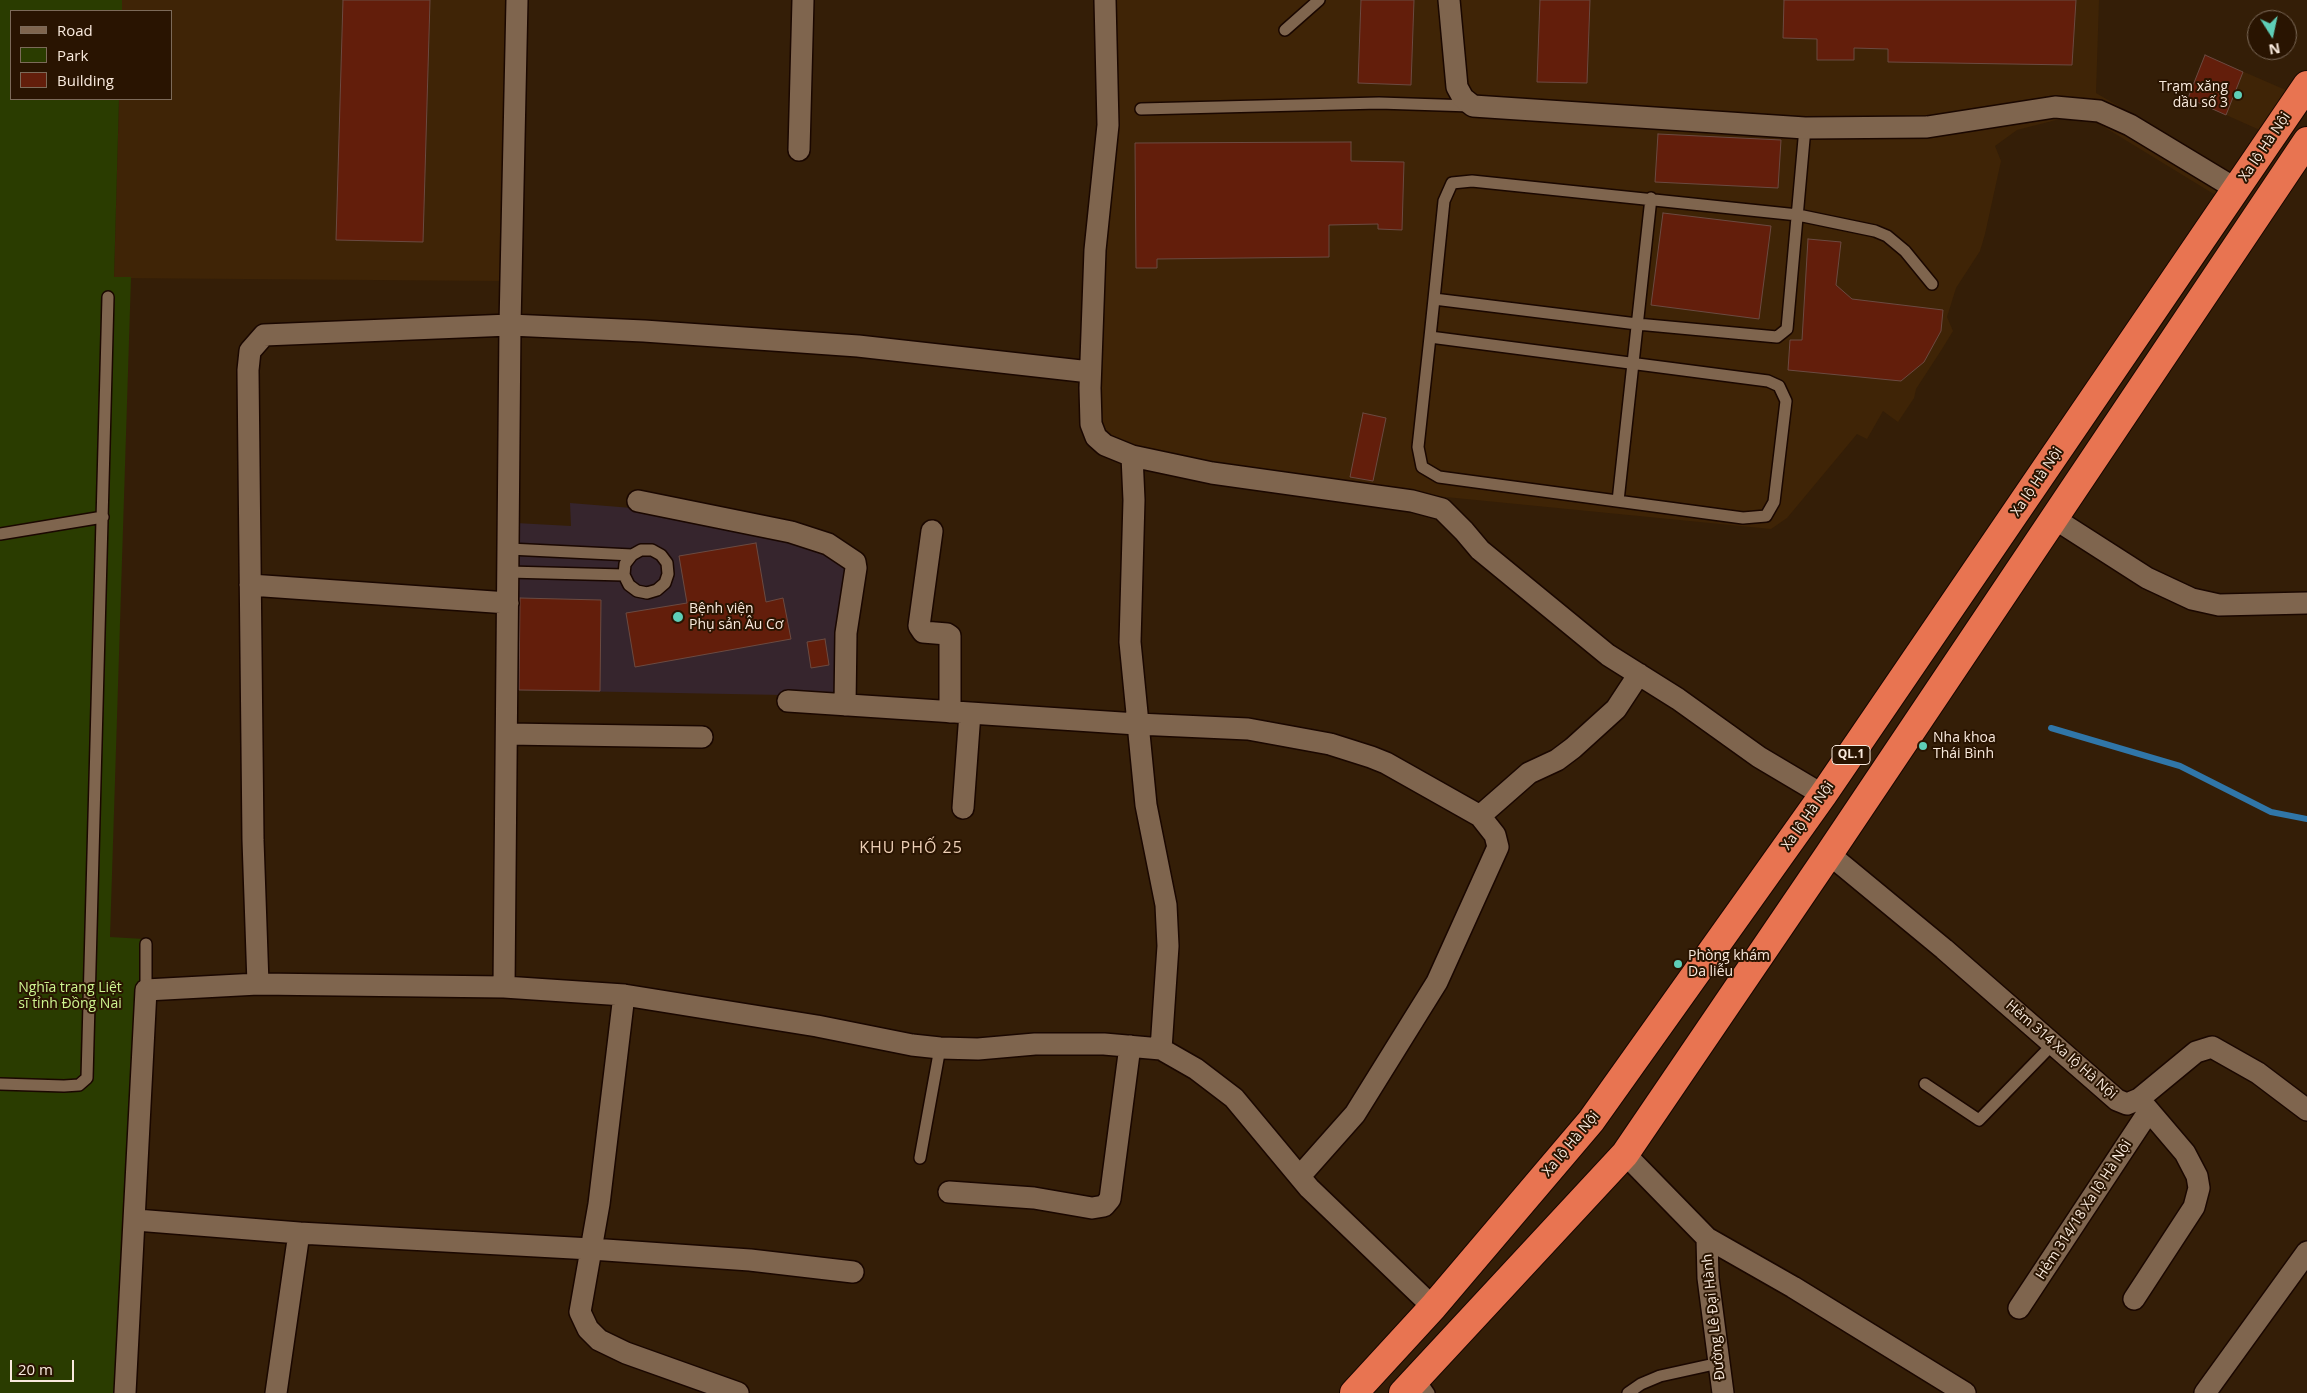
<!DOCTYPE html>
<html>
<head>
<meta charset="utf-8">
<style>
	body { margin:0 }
	#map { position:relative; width:2307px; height:1393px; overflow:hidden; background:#341e07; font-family:"Open Sans",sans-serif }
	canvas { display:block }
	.legend { position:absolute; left:10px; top:10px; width:162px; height:90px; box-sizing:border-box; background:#291401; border:1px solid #7c6a59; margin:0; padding:6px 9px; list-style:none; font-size:15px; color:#f9eadd }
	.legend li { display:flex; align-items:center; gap:10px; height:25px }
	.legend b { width:25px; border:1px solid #7c6a59 }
	.north { position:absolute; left:2247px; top:10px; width:50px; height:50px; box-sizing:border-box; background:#291401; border:1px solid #7c6a59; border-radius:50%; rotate:170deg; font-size:14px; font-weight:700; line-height:20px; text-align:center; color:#f9eadd }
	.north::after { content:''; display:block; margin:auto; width:18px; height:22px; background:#5eceb7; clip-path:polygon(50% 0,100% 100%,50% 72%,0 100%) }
	.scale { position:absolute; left:10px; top:1360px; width:64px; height:22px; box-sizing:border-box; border:2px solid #f9eadd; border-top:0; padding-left:6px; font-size:15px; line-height:18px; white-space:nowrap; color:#f9eadd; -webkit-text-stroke:4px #291401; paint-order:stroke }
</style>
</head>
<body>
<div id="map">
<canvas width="2307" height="1393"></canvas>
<ul class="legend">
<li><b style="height:6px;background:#7f654e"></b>Road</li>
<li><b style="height:14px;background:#2a3c00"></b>Park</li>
<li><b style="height:14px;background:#631e0b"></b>Building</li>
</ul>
<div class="north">N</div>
<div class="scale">20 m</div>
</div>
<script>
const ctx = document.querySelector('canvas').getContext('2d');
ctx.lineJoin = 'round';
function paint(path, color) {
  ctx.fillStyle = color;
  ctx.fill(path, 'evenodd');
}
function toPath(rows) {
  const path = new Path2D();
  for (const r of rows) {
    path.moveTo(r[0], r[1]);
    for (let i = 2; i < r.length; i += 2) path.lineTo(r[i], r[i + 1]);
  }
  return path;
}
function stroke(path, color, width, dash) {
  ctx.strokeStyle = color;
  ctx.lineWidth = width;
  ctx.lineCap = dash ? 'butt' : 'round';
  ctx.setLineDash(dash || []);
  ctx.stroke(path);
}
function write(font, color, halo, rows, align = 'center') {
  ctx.font = font + ' "Open Sans",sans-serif';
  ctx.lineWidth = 4;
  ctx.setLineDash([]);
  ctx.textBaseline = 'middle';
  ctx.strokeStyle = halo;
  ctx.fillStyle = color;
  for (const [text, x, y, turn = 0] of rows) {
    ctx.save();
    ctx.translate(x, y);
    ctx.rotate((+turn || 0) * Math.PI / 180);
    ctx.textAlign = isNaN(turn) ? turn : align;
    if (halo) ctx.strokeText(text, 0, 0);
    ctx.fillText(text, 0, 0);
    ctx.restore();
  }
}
paint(toPath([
	[122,0,510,0,503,281,114,278,119,99,171,99,171,11,122,11],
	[1113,0,2099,0,2096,93,2233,173,2217,196,2091,119,2056,120,2017,130,1995,146,2001,161,1985,234,1980,251,1956,288,1947,317,1953,331,1942,349,1916,389,1914,398,1898,422,1883,411,1867,439,1857,434,1787,518,1771,529,1415,494,1218,466,1135,449,1102,433,1098,374],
	[2205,55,2288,91,2262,131,2188,98]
]), '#3f2406');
paint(toPath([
	[570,503,632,508,716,524,826,551,849,567,837,696,515,690,516,523,571,526]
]), '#36252d');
paint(toPath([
	[0,0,122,0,122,11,11,11,11,99,119,99,114,277,131,277,110,937,144,939,118,1393,0,1393]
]), '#2a3c00');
stroke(toPath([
	[2051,728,2180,766,2271,812,2307,819]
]), '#3076a8', 6);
const building = toPath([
	[343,0,430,0,423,242,336,240,343,0],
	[1361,0,1414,0,1411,85,1358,83,1361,0],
	[1540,0,1590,0,1587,83,1537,82,1540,0],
	[1784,0,2076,0,2072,65,1888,62,1888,49,1854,48,1854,60,1817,60,1817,39,1783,38,1784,0],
	[2205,55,2243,72,2226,115,2188,98,2205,55],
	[1658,134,1781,140,1778,188,1655,182,1658,134],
	[1351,142,1351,161,1404,162,1402,230,1378,229,1378,224,1329,225,1329,257,1157,259,1157,268,1136,268,1135,143,1351,142],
	[1663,213,1771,226,1759,319,1651,305,1663,213],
	[1808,239,1841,242,1836,285,1852,299,1943,310,1941,331,1924,362,1901,381,1788,370,1790,340,1802,340,1808,239],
	[1363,413,1386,418,1373,481,1350,477,1363,413],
	[756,543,766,602,783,598,791,639,635,667,626,613,687,603,679,556,756,543],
	[520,598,601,600,600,691,519,690,520,598],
	[825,639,829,665,811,668,807,642,825,639]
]);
paint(building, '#631e0b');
stroke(building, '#6b4a41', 1);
const lane = toPath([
	[1285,30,1319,0],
	[1141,109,1379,103,1471,106],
	[1434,299,1637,324,1777,337,1787,329,1805,128],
	[1430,337,1768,381,1779,386,1786,401,1774,502,1766,516,1743,518,1439,477,1422,467,1418,447,1430,337,1434,299,1444,201,1452,183,1472,181,1798,215,1875,231,1887,236,1905,251,1932,284],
	[1618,501,1651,198],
	[0,534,103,517],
	[509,549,632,555,641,550,652,550,661,555,667,563,668,574,665,583,657,590,647,593,637,591,629,585,624,575,625,564,632,555],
	[508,572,624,575],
	[146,944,146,990],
	[0,1084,64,1086,79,1085,87,1078,108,297],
	[1925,1084,1979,1120,2053,1044],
	[920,1158,940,1048],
	[1418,1377,1429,1393],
	[1628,1393,1641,1384,1660,1376,1719,1363]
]);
const street = toPath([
	[1105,0,1108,125,1095,250,1090,388,1091,424,1096,437,1105,445,1132,456,1134,500,1130,642,1146,805,1166,905,1168,946,1161,1049],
	[1449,0,1457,87,1463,98,1473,106,1805,128,1927,127,2055,107,2099,111,2130,125,2236,189],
	[799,150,803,0],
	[1132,456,1212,473,1412,501,1442,509,1464,531,1480,550,1608,655,1678,699,1759,757,1823,795],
	[638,501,791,532,828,544,855,562,856,568,846,633,845,705],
	[2055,519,2147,578,2192,599,2219,605,2307,603],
	[932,531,919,626,923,632,947,634,950,636,950,712],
	[250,585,508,603],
	[788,701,1137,724,1248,729,1330,744,1371,757,1386,763,1480,816,1495,835,1498,847,1437,982,1355,1114,1300,1176],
	[507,734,702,737],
	[963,808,970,713],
	[1480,816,1529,773,1557,760,1573,748,1616,709,1639,674],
	[1829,854,1944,949,2117,1100,2127,1104,2139,1099,2196,1052,2212,1047,2258,1073,2307,1110],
	[258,984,253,840,248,370,250,351,264,335,510,325,644,331,858,346,1090,372],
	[504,987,510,325,517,0],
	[624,995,599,1204,580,1312,588,1329,599,1340,626,1353,738,1393],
	[1625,1154,1707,1238,1708,1278,1723,1393],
	[949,1192,1034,1198,1092,1208,1104,1206,1110,1199,1130,1046],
	[136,1220,299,1233,591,1249,750,1260,853,1272],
	[1707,1238,1793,1287,1965,1393],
	[2134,1299,2194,1207,2199,1188,2197,1176,2185,1153,2139,1099],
	[2019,1308,2149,1111],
	[125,1393,146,990,258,984,504,987,624,995,817,1026,912,1045,940,1048,978,1049,1035,1044,1104,1044,1161,1049,1196,1069,1234,1098,1309,1188,1433,1307],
	[276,1393,299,1233],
	[2205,1393,2307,1252]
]);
const highway = toPath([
	[1354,1393,1433,1307,1591,1121,1823,795,2307,85],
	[1403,1393,1625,1154,1829,854,2307,141]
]);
stroke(lane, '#1a0700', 14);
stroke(street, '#1a0700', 24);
stroke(highway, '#1a0700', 30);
stroke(lane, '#7f654e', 11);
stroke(street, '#7f654e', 21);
stroke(highway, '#e87451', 28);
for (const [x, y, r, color] of [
	[2238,95,5,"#5eceb7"],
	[678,617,6,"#5eceb7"],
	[1923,746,5,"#5eceb7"],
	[1678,964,5,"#5eceb7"]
]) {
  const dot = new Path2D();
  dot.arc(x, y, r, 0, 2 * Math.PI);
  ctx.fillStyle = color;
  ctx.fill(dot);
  stroke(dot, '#291401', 2);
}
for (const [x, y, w] of [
	[1851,755,38]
]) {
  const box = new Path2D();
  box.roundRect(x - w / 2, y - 9.5, w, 19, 4);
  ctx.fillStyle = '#291401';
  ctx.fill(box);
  stroke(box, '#f9eadd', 1);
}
write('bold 12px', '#f9eadd', null, [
	["QL.1",1851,755]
]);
write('14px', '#f9eadd', '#291401', [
	["Trạm xăng",2228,87,"right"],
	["dầu số 3",2228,103,"right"],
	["Bệnh viện",689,609],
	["Phụ sản Âu Cơ",689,625],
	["Nha khoa",1933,738],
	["Thái Bình",1933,754],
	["Phòng khám",1688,956],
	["Da liễu",1688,972]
], 'left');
write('14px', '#f9eadd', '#291401', [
	["Xa lộ Hà Nội",2265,147,-56],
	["Xa lộ Hà Nội",2037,482,-56],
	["Xa lộ Hà Nội",1808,816,-55],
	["Hẻm 314 Xa lộ Hà Nội",2061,1050,41],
	["Xa lộ Hà Nội",1571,1144,-50],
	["Hẻm 314/18 Xa lộ Hà Nội",2084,1210,-57],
	["Đường Lê Đại Hành",1714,1317,-96]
]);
write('14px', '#cdf48f', '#291401', [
	["Nghĩa trang Liệt",70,988],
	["sĩ tỉnh Đồng Nai",70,1004]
]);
ctx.letterSpacing = '1px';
write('16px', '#edcfb5', '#291401', [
	["KHU PHỐ 25",911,848]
]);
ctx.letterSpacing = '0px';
</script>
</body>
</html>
